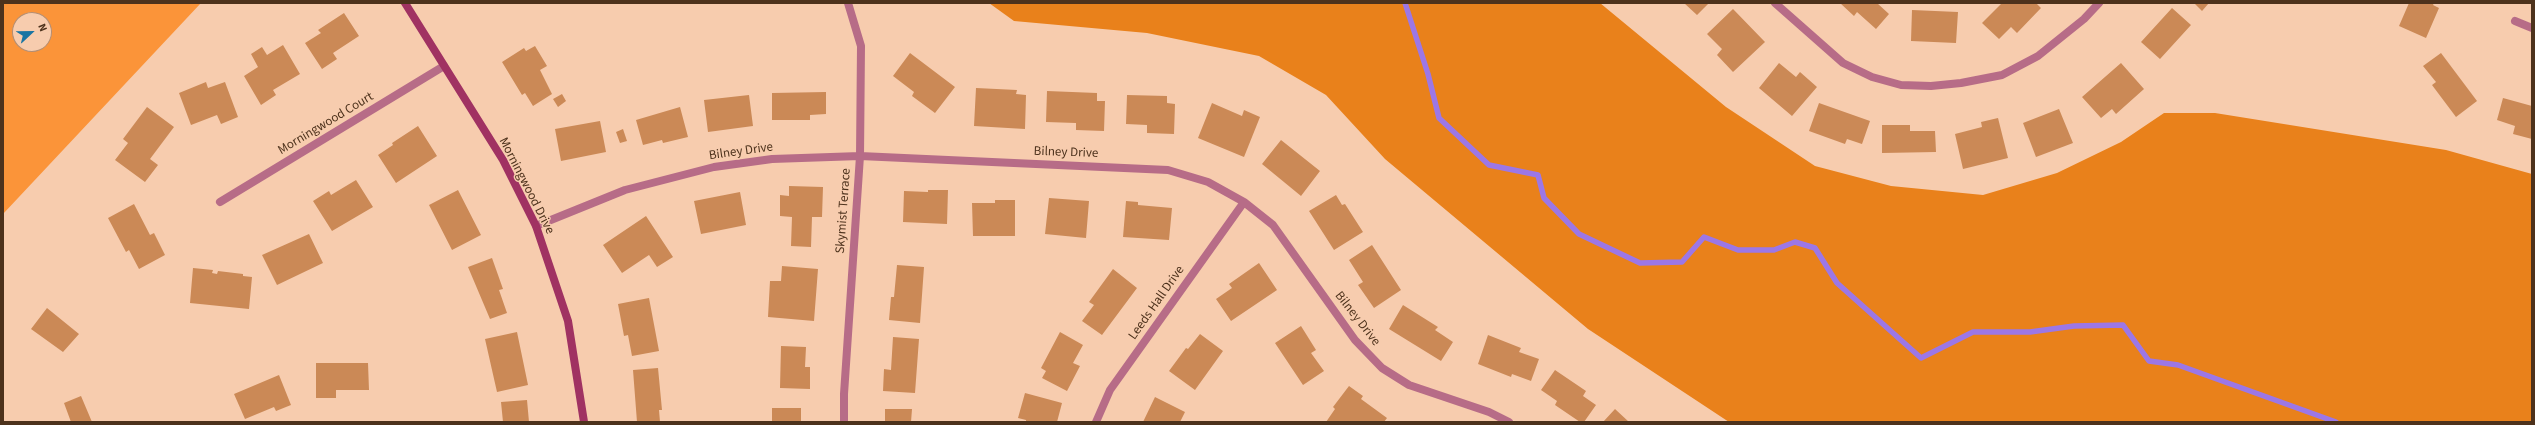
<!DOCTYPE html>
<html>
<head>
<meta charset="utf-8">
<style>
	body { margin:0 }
	#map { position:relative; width:2535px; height:425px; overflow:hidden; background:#f7ccae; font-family:"Source Sans 3",sans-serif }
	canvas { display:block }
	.frame { position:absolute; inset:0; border:4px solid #4d321c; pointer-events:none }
	.north { position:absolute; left:12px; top:12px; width:40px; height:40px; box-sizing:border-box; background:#f7ccae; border:1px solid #b38e74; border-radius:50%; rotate:68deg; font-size:11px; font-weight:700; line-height:16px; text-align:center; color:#4d321c }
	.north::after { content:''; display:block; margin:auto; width:14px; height:18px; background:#1a75a3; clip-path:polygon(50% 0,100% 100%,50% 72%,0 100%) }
</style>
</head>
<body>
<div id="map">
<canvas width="2535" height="425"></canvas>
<div class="frame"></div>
<div class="north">N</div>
</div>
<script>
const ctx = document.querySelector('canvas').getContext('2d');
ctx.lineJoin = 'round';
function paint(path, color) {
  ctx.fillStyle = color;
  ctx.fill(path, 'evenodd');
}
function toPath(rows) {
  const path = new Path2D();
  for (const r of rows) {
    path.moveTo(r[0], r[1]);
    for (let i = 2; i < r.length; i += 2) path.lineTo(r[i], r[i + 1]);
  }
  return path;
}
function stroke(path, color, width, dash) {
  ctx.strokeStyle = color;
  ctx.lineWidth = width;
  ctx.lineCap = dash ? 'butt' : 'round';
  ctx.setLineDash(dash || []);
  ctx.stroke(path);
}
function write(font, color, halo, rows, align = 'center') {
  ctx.font = font + ' "Source Sans 3",sans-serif';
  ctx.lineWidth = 3;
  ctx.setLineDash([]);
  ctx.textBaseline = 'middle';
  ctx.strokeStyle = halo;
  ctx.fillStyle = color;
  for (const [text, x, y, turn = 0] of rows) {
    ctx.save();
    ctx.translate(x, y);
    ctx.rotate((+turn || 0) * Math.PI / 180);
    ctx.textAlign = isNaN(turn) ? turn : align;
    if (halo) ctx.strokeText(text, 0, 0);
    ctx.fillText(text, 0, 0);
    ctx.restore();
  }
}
paint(toPath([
	[3,3,201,3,3,214],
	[20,20,44,20,44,44,20,44]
]), '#fb9439');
paint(toPath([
	[989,3,1600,3,1726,107,1815,166,1891,186,1983,195,2057,173,2121,142,2164,113,2215,113,2446,150,2532,174,2532,422,1729,422,1588,329,1385,159,1326,95,1259,56,1147,33,1014,21]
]), '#e9811b');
stroke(toPath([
	[1405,3,1428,74,1439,118,1489,165,1538,175,1544,198,1579,234,1640,263,1682,262,1704,237,1738,250,1774,250,1795,242,1815,248,1837,283,1921,358,1973,332,2030,332,2074,326,2123,325,2149,361,2178,365,2336,422]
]), '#9c77e6', 5.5);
paint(toPath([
	[1684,3,1709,3,1697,15],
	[1840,3,1877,3,1889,14,1876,29,1857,12,1854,16],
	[2002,3,2036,3,2041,8,2017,33,2011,27,1999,39,1982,23],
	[2194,3,2209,3,2202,11],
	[2409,3,2434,3,2433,5,2439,8,2426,38,2399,26],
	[2172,8,2191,25,2160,59,2141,42],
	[1733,9,1765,42,1733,72,1717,55,1722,49,1707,34],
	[1912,10,1958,12,1956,43,1911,41],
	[344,13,359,36,333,53,337,59,322,69,305,43,321,33,318,30],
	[283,45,300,74,273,90,276,95,261,105,244,76,258,67,251,54,262,47,267,55],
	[535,46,547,66,540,70,552,94,533,106,525,93,522,95,502,62,524,48,526,51],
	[910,53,955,87,935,113,912,96,914,92,893,76],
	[2441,53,2477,101,2456,117,2432,85,2436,82,2423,66],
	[1779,63,1796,77,1800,72,1817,87,1792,116,1759,88],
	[2121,63,2144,89,2116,114,2112,109,2101,118,2082,97],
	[206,82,208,88,225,82,238,117,221,124,217,115,191,125,179,93],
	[976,88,1017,90,1016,94,1026,95,1025,129,974,126],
	[1047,91,1097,93,1097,101,1105,101,1104,131,1076,130,1076,123,1046,122],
	[826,92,826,114,810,115,810,120,772,120,772,93],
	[562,94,566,101,558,107,553,99],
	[749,95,753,126,708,132,704,100],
	[1127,95,1167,96,1167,103,1175,104,1174,134,1147,133,1147,125,1126,124],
	[2503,98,2532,106,2532,139,2513,134,2515,126,2497,120],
	[1212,103,1242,116,1244,110,1260,117,1244,157,1198,138],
	[1819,103,1870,121,1862,144,1847,139,1845,144,1809,131],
	[147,107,174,127,150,159,158,165,145,182,115,160,128,143,123,139],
	[680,107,688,137,663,143,662,140,643,145,636,120],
	[2059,109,2073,143,2036,157,2023,123],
	[1998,118,2008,158,1963,169,1955,134,1982,127,1981,122],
	[600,121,606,152,561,161,555,129],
	[1882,125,1910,125,1910,131,1935,131,1936,152,1882,153],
	[418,126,437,156,396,183,378,155,393,145,392,143],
	[623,129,627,141,620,143,616,132],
	[1281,140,1320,171,1301,196,1262,164],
	[356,180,373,207,332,231,313,201,329,191,331,195],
	[789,186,823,187,822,217,812,217,811,247,791,246,792,217,780,216,780,195,789,196],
	[458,190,481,235,452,250,429,205],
	[928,190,948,190,947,224,903,222,904,191,928,192],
	[740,192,746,225,701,234,694,201],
	[1336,195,1342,205,1345,204,1363,232,1334,250,1309,211],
	[1049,198,1089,201,1086,238,1045,234],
	[995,200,1015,200,1015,236,973,236,972,203,995,203],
	[1126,201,1138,202,1138,205,1172,208,1169,240,1123,237],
	[134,204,150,235,154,233,165,255,139,269,129,250,126,252,108,218],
	[646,216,673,257,657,267,649,255,622,273,603,245],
	[309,234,323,263,277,285,262,255],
	[1372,245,1401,290,1374,308,1358,285,1363,282,1349,260],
	[492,258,503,289,499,290,507,313,490,319,468,267],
	[1259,263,1277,290,1231,321,1216,299,1232,288,1229,284],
	[897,265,924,267,920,323,889,320,891,297,894,297],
	[782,266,818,269,814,321,768,317,770,281,781,281],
	[193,268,213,270,212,273,217,274,218,271,243,274,243,276,252,277,249,309,190,303],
	[1113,269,1137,288,1102,335,1082,321,1094,305,1089,302],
	[649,298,659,351,632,356,628,335,624,336,618,304],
	[1403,305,1438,327,1435,330,1453,342,1441,361,1389,329],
	[47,308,79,334,63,352,31,329],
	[1301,326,1316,350,1311,353,1324,371,1303,385,1275,343],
	[517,332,528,385,497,392,485,339],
	[1060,332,1083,345,1073,363,1080,366,1067,391,1042,378,1046,371,1041,368],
	[1200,334,1223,351,1195,390,1169,371,1186,348,1188,349],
	[1488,335,1521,348,1519,352,1539,359,1531,381,1512,374,1511,377,1478,364],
	[893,337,919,339,915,393,883,391,884,369,891,370],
	[781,346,806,347,805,367,810,367,810,389,780,388],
	[316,363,368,363,369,390,336,390,336,398,316,398],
	[658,368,662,410,659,410,660,422,637,422,633,370],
	[1555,370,1586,391,1583,396,1596,405,1584,422,1580,422,1555,405,1557,401,1541,390],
	[279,375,291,405,276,411,274,407,245,419,234,394],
	[1349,386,1363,396,1361,399,1387,418,1384,422,1326,422,1335,409,1333,407],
	[1025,393,1062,403,1057,422,1026,422,1026,420,1018,418],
	[81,396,92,422,71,422,64,403],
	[1155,397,1185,412,1180,422,1143,422],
	[527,400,529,422,503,422,501,402],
	[772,408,801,408,801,422,772,422],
	[885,409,912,409,911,422,885,422],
	[1615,409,1629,422,1603,422]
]), '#cb8956');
stroke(toPath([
	[1775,3,1843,63,1872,77,1901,85,1931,86,1961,83,2002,75,2038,56,2084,19,2099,3],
	[2515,21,2532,28],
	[220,202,444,66],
	[536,226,625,190,714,167,772,159,860,156,1168,170,1208,182,1244,202,1273,225,1355,340,1382,368,1409,385,1489,412,1509,422],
	[844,422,844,394,860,156,861,46,848,3],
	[1096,422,1110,390,1244,202]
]), '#b76c87', 8);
stroke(toPath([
	[405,3,503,160,536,226,568,321,584,422]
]), '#a03262', 8);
write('13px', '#4d321c', '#f7ccae', [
	["Morningwood Court",326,124,-31],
	["Bilney Drive",741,152,-8],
	["Bilney Drive",1066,153,2],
	["Morningwood Drive",526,186,63],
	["Skymist Terrace",844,211,-86],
	["Leeds Hall Drive",1157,303,-55],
	["Bilney Drive",1357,319,52]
]);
</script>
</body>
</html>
